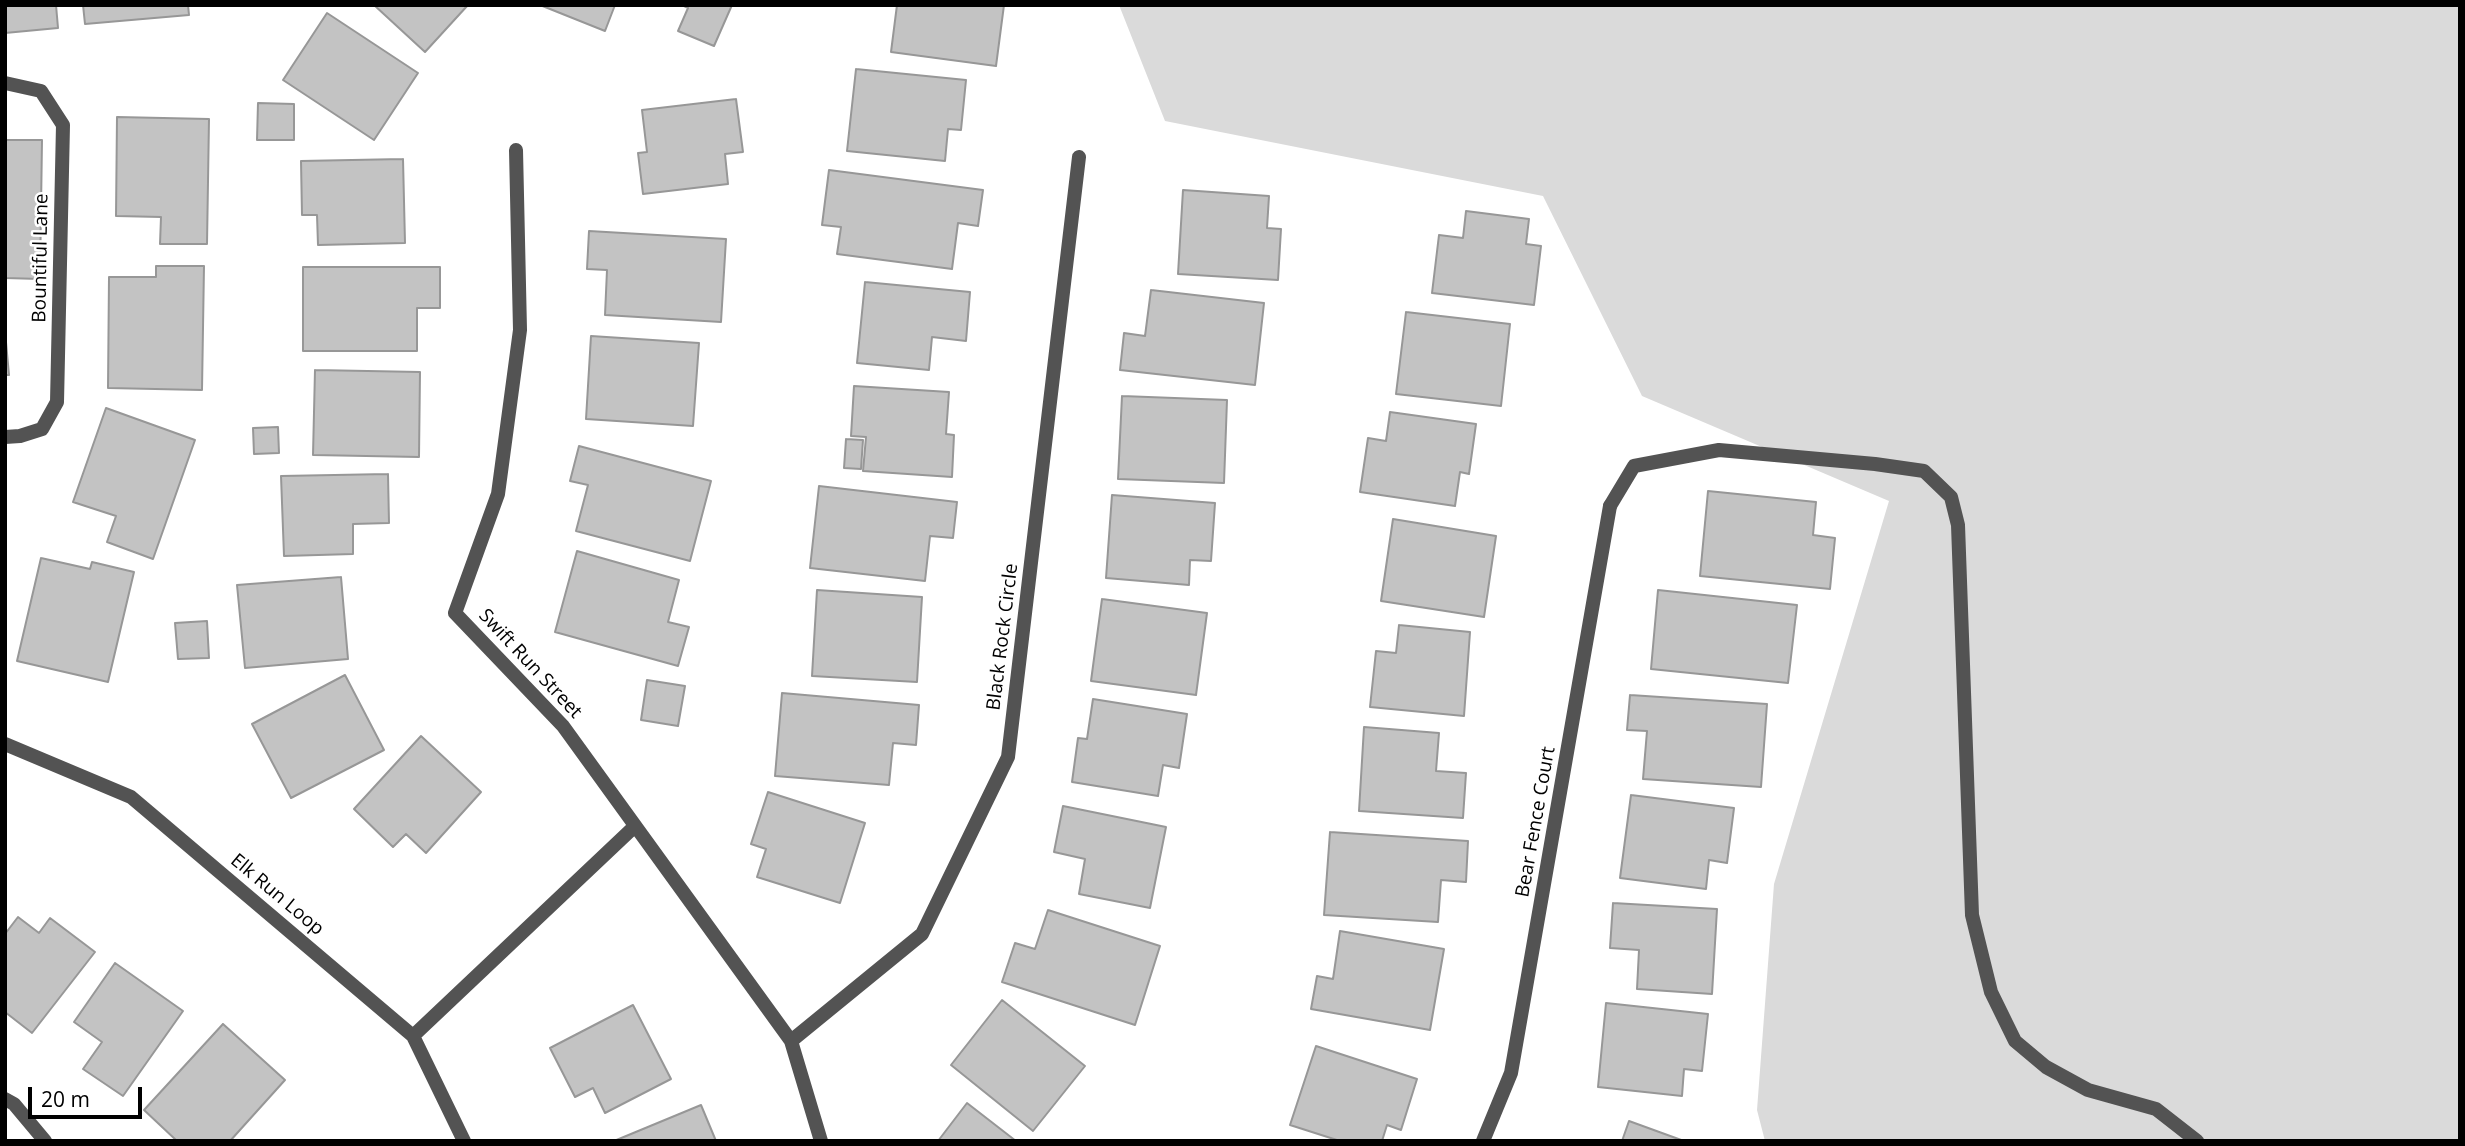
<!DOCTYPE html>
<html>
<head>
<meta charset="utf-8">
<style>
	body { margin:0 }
	#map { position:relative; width:2465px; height:1146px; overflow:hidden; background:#fff; font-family:"Open Sans",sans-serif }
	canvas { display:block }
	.frame { position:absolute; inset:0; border:7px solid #000; pointer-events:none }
	.scale { position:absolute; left:28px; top:1087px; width:114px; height:32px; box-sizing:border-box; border:4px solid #000; border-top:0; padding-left:9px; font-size:21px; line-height:24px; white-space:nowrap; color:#000; -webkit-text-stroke:5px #fff; paint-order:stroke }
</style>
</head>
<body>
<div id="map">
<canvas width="2465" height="1146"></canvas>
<div class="frame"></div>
<div class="scale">20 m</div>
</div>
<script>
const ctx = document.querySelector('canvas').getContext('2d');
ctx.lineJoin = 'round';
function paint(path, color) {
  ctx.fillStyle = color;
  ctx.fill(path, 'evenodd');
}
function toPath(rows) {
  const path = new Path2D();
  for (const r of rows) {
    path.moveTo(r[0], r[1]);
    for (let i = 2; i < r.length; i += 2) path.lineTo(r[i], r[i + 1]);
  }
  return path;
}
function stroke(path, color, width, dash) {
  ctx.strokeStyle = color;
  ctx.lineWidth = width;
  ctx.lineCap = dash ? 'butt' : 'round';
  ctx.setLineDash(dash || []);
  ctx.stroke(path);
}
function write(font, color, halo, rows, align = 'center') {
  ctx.font = font + ' "Open Sans",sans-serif';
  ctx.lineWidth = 5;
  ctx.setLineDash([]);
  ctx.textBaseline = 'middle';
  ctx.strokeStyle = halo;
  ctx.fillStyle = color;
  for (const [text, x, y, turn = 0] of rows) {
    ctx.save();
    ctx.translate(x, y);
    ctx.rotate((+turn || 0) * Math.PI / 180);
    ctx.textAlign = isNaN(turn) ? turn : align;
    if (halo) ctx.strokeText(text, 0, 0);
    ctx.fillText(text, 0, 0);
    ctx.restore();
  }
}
paint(toPath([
	[1119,5,2460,5,2460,1141,1765,1141,1757,1110,1774,884,1889,501,1642,396,1543,196,1165,121]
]), '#dadada');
const building = toPath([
	[5,5,56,5,58,28,5,33,5,5],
	[83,5,188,5,189,15,85,24,83,5],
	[374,5,468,5,425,52,374,5],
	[540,5,615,5,605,31,540,5],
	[682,5,732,5,714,46,678,31,688,8,682,5],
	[897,5,1004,5,996,66,891,52,897,5],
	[327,13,418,73,374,140,283,80,327,13],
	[856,69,966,80,961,130,948,129,945,161,847,151,856,69],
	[736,99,743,152,725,154,728,184,643,194,638,153,647,152,642,110,736,99],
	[258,103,294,104,294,140,257,140,258,103],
	[117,117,209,119,207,244,160,244,161,217,116,216,117,117],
	[5,140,42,140,40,279,5,278,5,140],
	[403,159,405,243,318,245,317,215,302,215,301,161,403,159],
	[829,170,983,190,978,226,958,223,952,269,837,254,841,227,822,225,829,170],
	[1183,190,1269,196,1267,228,1281,229,1278,280,1178,274,1183,190],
	[1466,211,1529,219,1526,244,1541,246,1534,305,1432,293,1439,235,1463,238,1466,211],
	[589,231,726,239,721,322,605,315,607,270,587,269,589,231],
	[156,266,204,266,202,390,108,388,109,277,156,277,156,266],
	[303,267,440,267,440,308,417,308,417,351,303,351,303,267],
	[865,282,970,292,966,341,932,337,929,370,857,363,865,282],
	[1151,290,1264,303,1255,385,1120,370,1124,333,1145,336,1151,290],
	[1406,312,1510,324,1501,406,1396,394,1406,312],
	[5,331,9,375,5,375,5,331],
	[591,336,699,343,693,426,586,419,591,336],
	[315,370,420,372,419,457,313,455,315,370],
	[854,386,949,392,946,434,954,435,952,477,863,471,866,437,851,436,854,386],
	[1122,396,1227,400,1224,483,1118,479,1122,396],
	[106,408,195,440,153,559,107,542,116,516,73,502,106,408],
	[1390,412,1476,424,1469,474,1460,472,1455,506,1360,492,1368,438,1386,441,1390,412],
	[278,427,279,453,254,454,253,428,278,427],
	[846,439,863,440,861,469,844,468,846,439],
	[579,446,711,481,690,561,576,531,588,485,570,481,579,446],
	[388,474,389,523,353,524,353,554,284,556,281,476,388,474],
	[819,486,957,502,953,538,930,536,925,581,810,568,819,486],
	[1708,491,1816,502,1813,535,1835,538,1830,589,1700,576,1708,491],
	[1112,495,1215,503,1211,561,1190,560,1189,585,1106,578,1112,495],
	[1393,519,1496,536,1484,617,1381,601,1393,519],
	[577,551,679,580,668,622,689,627,678,666,555,632,577,551],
	[41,558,90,569,92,562,134,572,108,682,17,661,41,558],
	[341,577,348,659,245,668,237,585,341,577],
	[817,590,922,597,917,682,812,676,817,590],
	[1658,590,1797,605,1788,683,1651,669,1658,590],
	[1102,599,1207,613,1196,695,1091,681,1102,599],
	[207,621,209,658,178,659,175,623,207,621],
	[1399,625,1470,632,1464,716,1370,707,1376,651,1396,653,1399,625],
	[345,675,384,750,291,798,252,724,345,675],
	[647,680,685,686,678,726,641,720,647,680],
	[782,693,919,705,916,745,893,743,889,785,775,776,782,693],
	[1630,695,1767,704,1761,787,1643,779,1647,731,1627,730,1630,695],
	[1093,699,1187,714,1179,768,1163,765,1158,796,1072,782,1078,738,1087,739,1093,699],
	[1364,727,1439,733,1436,771,1466,773,1463,818,1359,811,1364,727],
	[421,736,481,792,426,853,406,834,393,847,354,809,421,736],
	[768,792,865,823,840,903,757,877,766,849,751,844,768,792],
	[1631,795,1734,808,1727,863,1709,860,1706,889,1620,878,1631,795],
	[1063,806,1166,827,1150,908,1079,894,1085,859,1054,852,1063,806],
	[1330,832,1468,841,1466,882,1441,880,1438,922,1324,915,1330,832],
	[1613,903,1717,909,1712,994,1637,989,1639,950,1610,948,1613,903],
	[1048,910,1160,946,1135,1025,1002,982,1015,943,1035,949,1048,910],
	[18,917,39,933,50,918,95,952,32,1033,5,1012,5,934,18,917],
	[1340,931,1444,949,1430,1030,1311,1009,1317,976,1333,979,1340,931],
	[115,963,183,1011,123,1096,83,1069,102,1042,74,1022,115,963],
	[1002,1000,1085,1066,1033,1131,951,1065,1002,1000],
	[1606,1003,1708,1014,1702,1071,1684,1069,1682,1096,1598,1087,1606,1003],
	[633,1005,671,1079,605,1113,593,1088,575,1097,550,1048,633,1005],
	[223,1024,285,1080,230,1141,177,1141,144,1110,223,1024],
	[1316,1046,1417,1079,1401,1130,1387,1125,1382,1141,1340,1141,1290,1125,1316,1046],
	[967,1103,1016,1141,938,1141,967,1103],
	[701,1105,716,1141,614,1141,701,1105],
	[1629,1121,1684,1141,1622,1141,1629,1121]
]);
paint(building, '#c3c3c3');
stroke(building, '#979797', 2);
stroke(toPath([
	[1610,506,1634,466,1719,450,1875,464,1924,471,1951,497,1958,525,1972,915,1991,992,2015,1041,2046,1067,2088,1090,2156,1109,2197,1141]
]), '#535353', 14);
stroke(toPath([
	[5,83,41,91,63,125,57,402,42,429,20,436,5,437],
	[516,150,520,330,498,494,455,613,563,726,791,1041,821,1141],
	[5,744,131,797,413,1036,464,1141],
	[413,1036,634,827],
	[791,1041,922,934,1008,757,1079,157],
	[5,1099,14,1104,45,1141],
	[1483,1141,1511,1073,1610,506]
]), '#535353', 14);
write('19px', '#000', '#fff', [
	["Bountiful Lane",41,258,-89],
	["Black Rock Circle",1003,637,-83],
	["Swift Run Street",530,664,47],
	["Bear Fence Court",1536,822,-80],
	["Elk Run Loop",277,895,40]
]);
</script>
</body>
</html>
